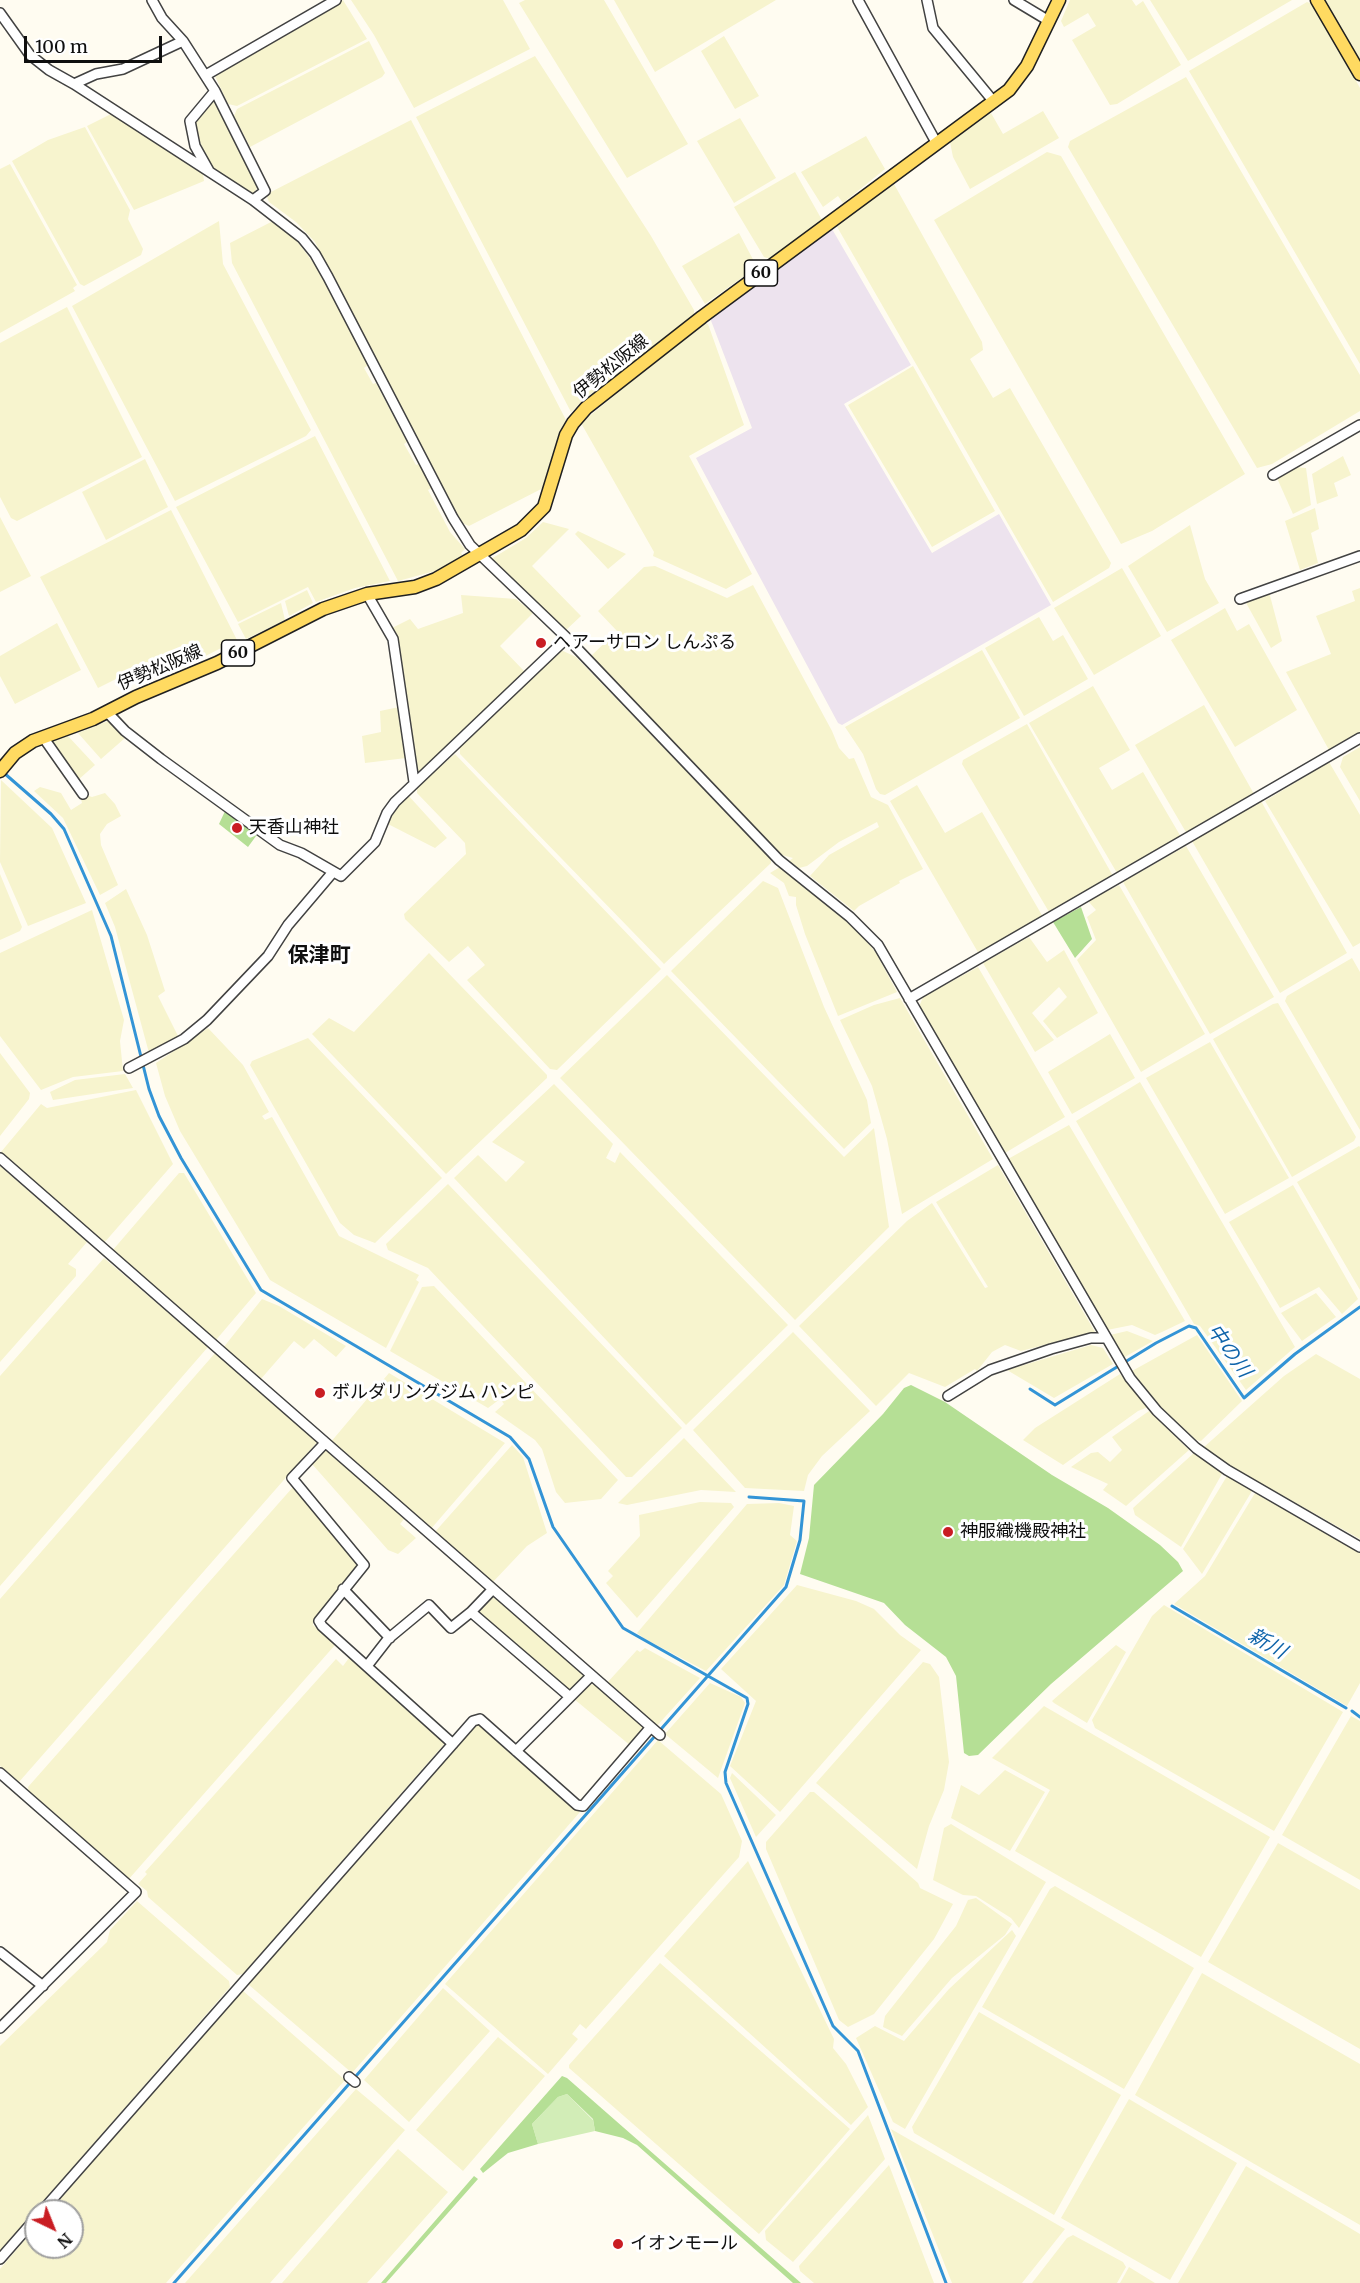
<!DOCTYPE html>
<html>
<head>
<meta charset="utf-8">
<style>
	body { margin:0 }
	#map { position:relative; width:1360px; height:2283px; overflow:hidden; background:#fffcf1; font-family:Merriweather,serif }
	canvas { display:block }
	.north { position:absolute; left:24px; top:2199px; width:60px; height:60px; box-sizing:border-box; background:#fff; border:2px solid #9f9f9f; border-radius:50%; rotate:137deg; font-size:16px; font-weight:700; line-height:24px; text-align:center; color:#0f0f0f }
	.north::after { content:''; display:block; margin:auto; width:21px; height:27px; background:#c91d23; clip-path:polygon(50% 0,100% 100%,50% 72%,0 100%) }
	.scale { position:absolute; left:24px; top:36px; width:138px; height:27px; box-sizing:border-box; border:3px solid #0f0f0f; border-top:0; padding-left:8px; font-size:18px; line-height:21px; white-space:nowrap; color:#0f0f0f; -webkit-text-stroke:4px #fff; paint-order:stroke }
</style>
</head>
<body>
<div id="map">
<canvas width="1360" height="2283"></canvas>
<div class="north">N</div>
<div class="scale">100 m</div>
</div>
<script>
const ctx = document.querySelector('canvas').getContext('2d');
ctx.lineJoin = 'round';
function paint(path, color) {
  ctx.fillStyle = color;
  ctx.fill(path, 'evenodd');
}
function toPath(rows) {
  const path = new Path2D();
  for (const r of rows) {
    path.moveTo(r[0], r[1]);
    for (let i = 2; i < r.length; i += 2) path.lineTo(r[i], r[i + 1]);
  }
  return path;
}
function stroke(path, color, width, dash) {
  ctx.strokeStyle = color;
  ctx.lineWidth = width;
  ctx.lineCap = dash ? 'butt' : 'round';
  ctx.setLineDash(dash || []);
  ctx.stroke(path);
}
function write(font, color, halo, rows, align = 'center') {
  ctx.font = font + ' Merriweather,"Noto Sans JP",serif';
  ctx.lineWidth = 6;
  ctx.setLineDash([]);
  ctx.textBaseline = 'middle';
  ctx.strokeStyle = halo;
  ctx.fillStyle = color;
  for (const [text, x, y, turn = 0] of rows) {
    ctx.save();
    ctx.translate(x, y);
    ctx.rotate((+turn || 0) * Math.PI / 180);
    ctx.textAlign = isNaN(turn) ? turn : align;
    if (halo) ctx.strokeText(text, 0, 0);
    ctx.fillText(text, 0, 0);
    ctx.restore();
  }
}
paint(toPath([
	[832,229,911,365,844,404,932,553,999,514,1051,605,842,725,838,723,696,458,752,428,710,318]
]), '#ede3ee');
paint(toPath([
	[343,0,367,39,237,106,228,104,215,76],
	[351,0,503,0,530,49,414,108,374,35],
	[525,0,604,0,688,144,627,178,519,3],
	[614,0,776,0,655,72],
	[1070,0,1132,0,1136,6,1143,1,1181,65,1117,104,1110,105,1072,40,1096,26,1088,13,1064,27,1061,21],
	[1150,0,1292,0,1188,61],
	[1323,0,1360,0,1360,63],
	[1307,2,1313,4,1360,88,1360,364,1189,71],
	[724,36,759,96,735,109,701,51],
	[369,41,385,73,382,77,250,147,234,116,237,109],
	[535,56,651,236,694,310,694,315,587,397,571,412,416,117],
	[1186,77,1360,375,1360,411,1272,464,1257,468,1068,147,1070,141],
	[213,99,258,186,254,193,248,192,211,166,195,131,196,120],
	[1043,111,1059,138,970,189,953,157,950,142,991,113,1003,134],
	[111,114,203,174,204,181,134,210,87,126],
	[740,118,776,178,734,203,697,141],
	[411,120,566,420,547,486,469,526,462,523,315,242,296,222,269,202,267,197,269,193],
	[85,127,130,210,128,219,143,249,141,255,84,286,80,284,12,161,48,140],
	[866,136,885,169,843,203,838,196,823,207,801,172],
	[1047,152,1061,156,1245,474,1152,531,1121,544,934,220],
	[10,164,77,285,73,288,75,291,0,333,0,169],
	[795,172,822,220,770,259,764,257,734,207],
	[894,184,982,342,983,350,970,359,993,398,1010,388,1111,563,1109,568,1053,602,836,225],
	[219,221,223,264,311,430,306,436,175,501,72,306],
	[273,221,296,240,316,266,368,365,364,368,373,384,376,383,407,442,404,444,416,465,419,464,432,488,428,490,450,532,465,549,461,553,463,556,435,571,398,581,232,263,230,243],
	[739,233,757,267,705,304,682,266],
	[67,307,142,457,17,521,11,518,0,497,0,343],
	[703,323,708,324,744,425,689,456,752,574,726,589,653,556,654,552,581,423],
	[913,366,995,511,932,547,848,405],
	[315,436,390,581,355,588,316,602,308,587,238,622,176,507],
	[1343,456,1351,475,1334,483,1338,496,1317,504,1312,474],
	[145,459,168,507,106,540,82,492],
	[1295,467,1306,468,1311,505,1293,514,1277,478],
	[1315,508,1319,529,1311,533,1318,563,1300,570,1285,521],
	[171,510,237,640,174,672,164,655,98,688,40,577],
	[0,517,31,576,0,592],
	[543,522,569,529,532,566,581,616,566,630,491,559,526,538],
	[1190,525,1205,579,1219,603,1167,632,1128,566],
	[578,531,626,554,608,569,575,534],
	[655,566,727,598,753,585,832,731,839,748,849,759,854,758,871,797,888,805,923,869,899,881,900,883,859,906,854,911,810,876,829,855,879,827,877,822,839,842,807,866,799,868,789,861,793,858,782,855,591,656,617,631,598,611,644,567],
	[1122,568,1161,636,1094,675,1054,608],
	[1360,588,1360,732,1329,750,1286,672,1331,654,1316,616,1355,601,1352,591],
	[307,590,313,603,289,616,285,601],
	[1269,592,1282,641,1271,648,1245,601],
	[461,595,516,599,533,613,500,646,525,672,418,773,415,772,397,641,392,628,410,619,418,629,463,613],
	[281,603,285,620,246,639,238,624],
	[1225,608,1237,631,1249,624,1297,710,1235,747,1171,640],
	[1039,617,1053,641,1063,635,1088,679,1024,716,985,648],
	[57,623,81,670,15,704,0,676,0,656],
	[561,650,576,657,771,859,771,863,664,964,460,754,460,747],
	[982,650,1020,718,885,795,880,794,876,789,863,754,845,727],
	[1093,686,1130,750,1099,768,1112,790,1143,772,1181,837,1117,873,1029,723],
	[1204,705,1254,794,1187,834,1135,745],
	[399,707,406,758,365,763,362,736,381,732,380,711],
	[108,721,125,738,101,759,78,733],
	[1027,724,1113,876,1049,912,962,764,963,760],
	[68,736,95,765,78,780,49,742],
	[1360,747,1360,801,1340,767,1343,757],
	[455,754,661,969,557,1070,550,1069,467,980,485,965,468,946,449,962,405,919,404,914,466,854,465,843,417,793,417,786],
	[1329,762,1360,815,1360,943,1353,947,1265,801],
	[1,780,52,828,86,903,28,926,0,862],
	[917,785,945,833,982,812,1043,917,979,954,890,801],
	[40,787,61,793,71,810,82,803,81,799,86,795,92,797,105,793,115,804,121,816,107,824,100,834,101,845,118,885,100,895,63,818,34,791],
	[407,794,447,838,435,848,386,823],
	[1261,801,1347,953,1280,993,1192,841],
	[1186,846,1274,997,1210,1034,1123,882],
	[780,867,858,931,876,953,897,992,838,1016,805,934,796,905,796,897,789,896,784,883,770,873],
	[0,874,22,927,20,931,0,940],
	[763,881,778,888,824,1007,867,1100,871,1123,844,1149,671,971],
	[1119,885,1205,1034,1141,1072,1077,960,1096,940,1087,917,1096,910,1088,901],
	[126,889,147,935,165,991,158,996,178,1036,149,1053,115,927,105,903],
	[92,910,124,1020,120,1041,123,1071,73,1077,41,1090,0,1036,0,953],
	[1029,937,1047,962,1064,950,1098,1013,1057,1038,1043,1021,1067,997,1059,987,1032,1013,1054,1040,1035,1052,983,963],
	[429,953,547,1075,547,1078,446,1174,312,1034,329,1018,354,1032],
	[1352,958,1360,972,1360,1130,1285,1001,1287,996],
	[978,967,1065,1117,1005,1153,919,1007,923,997],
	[667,975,844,1157,874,1128,889,1227,795,1320,560,1078],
	[900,998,993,1159,902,1214,887,1139,872,1086,840,1020,874,1005],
	[1278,1003,1356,1137,1354,1141,1292,1177,1213,1039,1273,1004],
	[208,1028,243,1065,269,1112,262,1116,265,1120,272,1117,339,1236,419,1275,416,1280,419,1282,386,1348,270,1280,180,1131,165,1096,156,1063],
	[1110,1034,1135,1078,1072,1114,1048,1072],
	[308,1038,442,1178,375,1243,354,1235,340,1223,250,1065,252,1061],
	[1210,1042,1289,1178,1225,1214,1146,1078],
	[0,1053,30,1093,29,1099,0,1136],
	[125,1074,133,1088,53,1100,50,1092,75,1080],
	[1140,1082,1295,1347,1246,1390,1200,1326,1194,1324,1076,1121],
	[554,1084,613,1144,606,1158,615,1163,620,1152,788,1325,686,1425,454,1178,478,1155,506,1182,525,1162,492,1142],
	[136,1090,173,1164,104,1243,1,1152,41,1104,47,1108],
	[1069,1125,1185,1321,1162,1332,1155,1335,1132,1325,1107,1330,1008,1159],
	[1359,1146,1360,1147,1360,1290,1297,1182],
	[998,1165,1095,1332,1021,1351,1005,1345,992,1352,977,1371,975,1369,945,1387,909,1373,876,1406,799,1326,907,1221,932,1203,985,1288,988,1287,936,1202],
	[0,1166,87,1242,68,1264,76,1269,76,1276,0,1362],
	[179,1173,184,1173,256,1293,216,1340,112,1251],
	[448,1184,682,1428,632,1477,626,1477,428,1268,388,1250,386,1244],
	[1293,1185,1358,1299,1342,1314,1319,1287,1280,1308,1229,1222],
	[104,1258,208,1347,0,1586,0,1376],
	[434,1286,618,1480,601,1499,565,1503,556,1492,542,1449,535,1440,495,1412,504,1404,500,1399,488,1408,390,1351,422,1287],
	[1316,1293,1336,1317,1302,1341,1281,1313],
	[262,1299,279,1306,346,1346,336,1357,314,1339,304,1349,294,1341,260,1380,223,1348],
	[1127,1331,1153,1341,1123,1358,1110,1335],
	[793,1332,870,1411,822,1456,808,1475,804,1491,745,1488,693,1430],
	[1197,1335,1242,1401,1201,1441,1196,1440,1160,1406,1132,1371],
	[1091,1345,1103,1348,1113,1364,1054,1398,1007,1370],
	[216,1352,318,1441,19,1782,0,1766,0,1599],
	[1316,1354,1360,1379,1360,1539,1230,1466,1204,1447,1284,1376],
	[389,1373,505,1443,430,1530,330,1443],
	[1120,1374,1148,1407,1138,1411,1063,1465,1023,1440,1035,1428],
	[1149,1411,1189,1450,1126,1506,1103,1490,1108,1484,1071,1467,1091,1453,1098,1452,1110,1462,1122,1450,1112,1437],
	[684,1438,736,1492,701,1490,627,1505,618,1503],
	[512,1445,523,1457,547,1533,527,1546,492,1583,434,1533],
	[327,1449,404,1519,400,1524,416,1538,398,1554,388,1550,312,1464],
	[1195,1452,1223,1472,1181,1547,1135,1515,1133,1508],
	[1227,1476,1252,1491,1202,1574,1183,1549],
	[293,1487,358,1564,313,1620,313,1625,335,1645,128,1880,29,1793,28,1787],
	[1255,1493,1360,1553,1360,1683,1347,1706,1174,1604,1205,1576],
	[700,1502,731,1503,734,1507,637,1618,606,1583,613,1576,608,1571,640,1536,639,1515],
	[779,1503,794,1506,790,1535,797,1541,784,1585,706,1671,645,1639,637,1633,747,1504],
	[797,1585,856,1601,874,1609,900,1635,921,1650,780,1812,730,1766,756,1701,721,1669],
	[492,1595,586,1677,568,1690,548,1672,507,1641,476,1611],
	[1164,1605,1343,1712,1274,1831,1095,1728,1092,1720,1152,1616],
	[1116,1645,1126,1652,1087,1723,1054,1703,1052,1701],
	[645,1648,700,1678,656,1727,606,1684,637,1650,640,1652],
	[349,1658,446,1742,243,1974,237,1975,148,1897,147,1891,138,1884,147,1874,145,1872,336,1659,343,1666],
	[923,1662,930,1664,939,1677,949,1762,944,1790,929,1826,917,1869,816,1783],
	[710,1683,741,1697,745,1703,718,1778,665,1734],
	[595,1684,646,1728,631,1746,574,1699,588,1685],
	[1044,1706,1270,1837,1201,1957,1015,1851,1050,1790,992,1758],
	[1351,1716,1360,1721,1360,1880,1282,1835],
	[481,1724,580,1812,352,2073,249,1985,249,1981,474,1725],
	[658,1740,721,1794,742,1841,739,1857,586,2029,580,2024,572,2034,578,2039,548,2074,445,1984],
	[1005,1770,1045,1792,1010,1851,951,1818,961,1785,979,1795],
	[732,1773,776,1815,756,1837,730,1778],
	[810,1792,814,1792,918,1883,920,1888,953,1904,934,1939,874,2014,848,2027,839,2020,766,1849,766,1842],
	[951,1824,1046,1882,1019,1928,1011,1918,976,1896,963,1895,933,1880,944,1828],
	[1278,1843,1360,1890,1360,2049,1208,1962],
	[748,1861,834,2039,833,2048,846,2064,868,2107,851,2125,664,1956],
	[1055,1886,1194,1968,1124,2089,982,2007,1050,1889],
	[976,1898,1012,1924,1005,1935,952,1978,902,2036,883,2027,885,2016,956,1926,968,1900],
	[137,1901,229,1981,230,1987,0,2251,0,2046,107,1942,110,1930],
	[1012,1930,1016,1936,905,2129,893,2122,856,2038,875,2026,904,2041,949,1989],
	[660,1963,850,2129,759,2234,569,2068,569,2065],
	[1202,1973,1360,2064,1360,2225,1135,2095],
	[443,1988,490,2031,409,2122,364,2080],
	[242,1990,345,2080,166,2283,0,2283,0,2269,36,2227,36,2247,72,2247,72,2211,50,2211],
	[979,2012,1121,2095,1054,2215,914,2133,912,2127],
	[498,2037,545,2076,463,2171,416,2130],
	[356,2089,405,2130,270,2283,185,2283],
	[1129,2099,1237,2163,1170,2280,1061,2218],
	[868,2115,885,2159,793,2262,766,2240,765,2231],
	[891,2129,1065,2229,1022,2283,952,2283],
	[398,2149,448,2192,367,2283,282,2283],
	[889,2165,934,2283,814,2283,800,2271,799,2266],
	[1246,2166,1360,2234,1360,2283,1178,2283],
	[1073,2235,1123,2262,1126,2267,1117,2283,1032,2283,1067,2238],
	[1129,2267,1155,2283,1120,2283]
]), '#f7f4ce');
paint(toPath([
	[567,2094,593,2120,595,2131,538,2144,532,2124,558,2097]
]), '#d2edb7');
paint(toPath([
	[226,809,259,832,248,847,219,824],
	[1081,907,1092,939,1075,958,1053,922],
	[911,1385,945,1402,1052,1475,1108,1508,1160,1545,1178,1562,1183,1571,1051,1684,978,1755,969,1756,964,1753,956,1676,946,1657,905,1625,884,1603,800,1574,809,1538,814,1485,883,1414,904,1388],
	[562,2076,567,2078,801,2283,793,2283,637,2145,623,2138,595,2131,593,2119,567,2094,558,2097,532,2124,538,2144,508,2153,483,2173,480,2169],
	[474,2176,478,2179,386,2283,381,2283]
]), '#b5df95');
stroke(toPath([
	[4,773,51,814,64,829,111,936,149,1089,159,1116,181,1158,261,1290,510,1437,529,1459,553,1527,623,1628,747,1698,748,1704,725,1772,726,1783,833,2026,858,2051,946,2283],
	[1030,1389,1055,1405,1156,1343,1189,1326,1196,1328,1244,1398,1295,1354,1360,1307],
	[1172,1606,1346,1708],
	[1352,1711,1360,1717],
	[174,2283,786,1587,800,1540,804,1501,749,1497]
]), '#3394d6', 3);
const minor = toPath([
	[152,0,162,18,183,41,215,91,190,121,195,146,209,171],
	[858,0,937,144],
	[927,0,933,28,994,102],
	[1014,0,1049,21],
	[0,13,30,55,49,70,74,84,253,200,302,238,315,254,328,277,453,518,470,545,567,638,779,860,850,917,878,945,1130,1378,1157,1411,1196,1448,1227,1470,1360,1547],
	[206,75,336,0],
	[74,84,96,74,123,69,183,41],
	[215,91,265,191,253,200],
	[1273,475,1360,425],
	[367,594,393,639,414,782],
	[1240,599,1360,556],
	[107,712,125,731,161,759,280,845,301,853,341,876,375,842,387,813,395,802,567,638],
	[43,737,83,794],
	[909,999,1360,738],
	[129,1068,184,1039,207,1020,268,956,288,925,333,872],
	[0,1158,660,1735],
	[948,1396,990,1370,1051,1349,1091,1338,1105,1338],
	[325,1443,292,1478,364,1565,319,1621,322,1626,453,1744],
	[343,1589,390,1638],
	[493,1589,471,1612,570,1697],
	[367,1666,388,1639,429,1605,451,1628,471,1612],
	[516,1751,591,1676],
	[0,1773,136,1892,0,2028],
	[0,1952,43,1986],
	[349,2077,355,2082],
	[42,2211,473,1721,480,1719,577,1805,583,1806,651,1727],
	[0,2259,36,2218]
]);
const major = toPath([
	[1317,0,1360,74],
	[0,771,15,753,33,741,93,719,136,697,217,663,323,609,367,594,415,587,436,579,521,530,544,507,566,435,573,423,586,408,702,317,1009,90,1027,66,1059,0]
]);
stroke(minor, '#424242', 12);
stroke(major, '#202020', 15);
stroke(minor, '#fff', 9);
stroke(major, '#ffda61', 12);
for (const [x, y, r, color] of [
	[541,643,6,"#c91d23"],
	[237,828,6,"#c91d23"],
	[320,1393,6,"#c91d23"],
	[948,1532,6,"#c91d23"],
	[618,2244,6,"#c91d23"]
]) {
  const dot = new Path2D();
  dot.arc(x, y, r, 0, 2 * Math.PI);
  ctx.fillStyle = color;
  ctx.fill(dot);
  stroke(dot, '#fff', 2);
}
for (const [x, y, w] of [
	[761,273,33],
	[238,653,33]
]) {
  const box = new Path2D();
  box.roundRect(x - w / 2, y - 13, w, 26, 4.5);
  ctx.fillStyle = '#fff';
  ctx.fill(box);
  stroke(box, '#0f0f0f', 1.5);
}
write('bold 16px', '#0f0f0f', null, [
	["60",761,273],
	["60",238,653]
]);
write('18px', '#0f0f0f', '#fff', [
	["伊勢松阪線",611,367,-39],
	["伊勢松阪線",160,668,-23]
]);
write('18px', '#0f0f0f', '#fff', [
	["ヘアーサロン しんぷる",553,643],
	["天香山神社",249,828],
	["ボルダリングジム ハンピ",332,1393],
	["神服織機殿神社",960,1532],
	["イオンモール",630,2244]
], 'left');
write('italic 20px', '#0f64aa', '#fff', [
	["中の川",1229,1351,54],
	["新川",1267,1644,30]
]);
write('bold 21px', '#0f0f0f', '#fff', [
	["保津町",319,956]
]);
</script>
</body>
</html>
